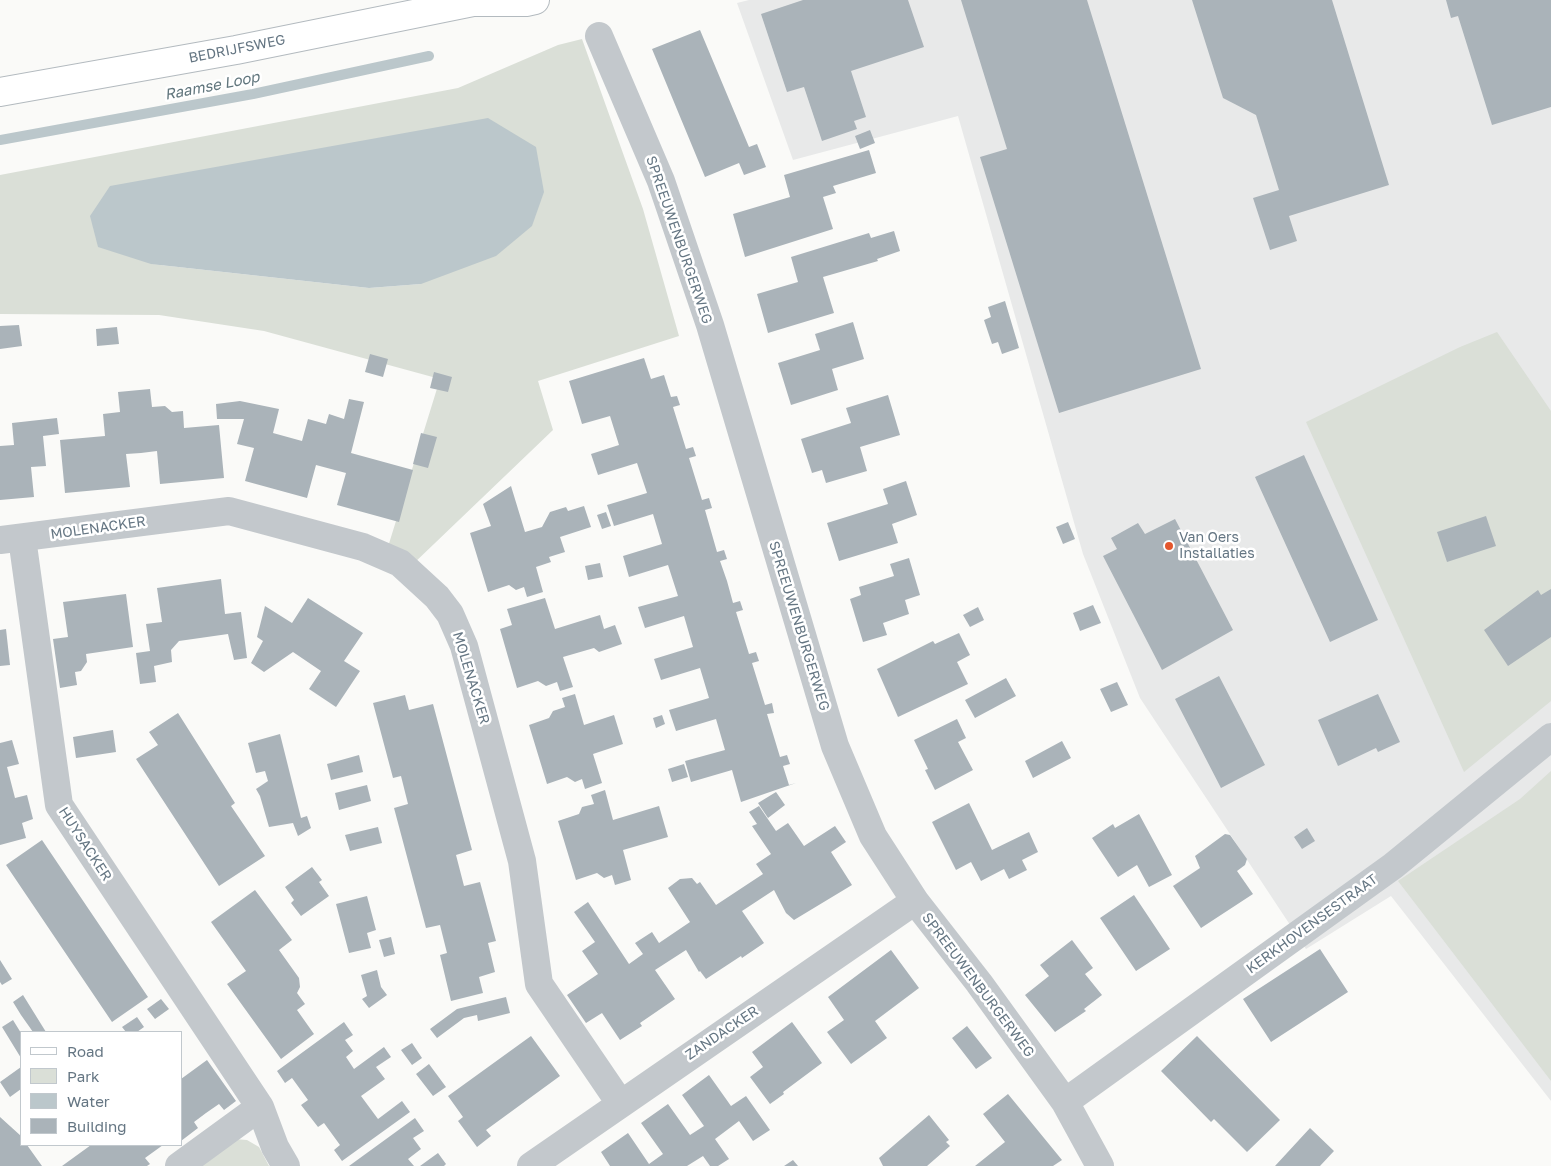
<!DOCTYPE html>
<html>
<head>
<meta charset="utf-8">
<style>
	body { margin:0 }
	#map { position:relative; width:1551px; height:1166px; overflow:hidden; background:#fafaf8; font-family:"Golos Text",sans-serif }
	canvas { display:block }
	.legend { position:absolute; left:20px; top:1031px; width:162px; height:115px; box-sizing:border-box; background:#fff; border:1px solid #c1c8cd; margin:0; padding:6px 9px; list-style:none; font-size:15px; color:#657683 }
	.legend li { display:flex; align-items:center; gap:10px; height:25px }
	.legend b { width:25px; border:1px solid #c1c8cd }
</style>
</head>
<body>
<div id="map">
<canvas width="1551" height="1166"></canvas>
<ul class="legend">
<li><b style="height:6px;background:#fff"></b>Road</li>
<li><b style="height:14px;background:#dadfd7"></b>Park</li>
<li><b style="height:14px;background:#bbc7cb"></b>Water</li>
<li><b style="height:14px;background:#aab3b9"></b>Building</li>
</ul>
</div>
<script>
const ctx = document.querySelector('canvas').getContext('2d');
ctx.lineJoin = 'round';
function paint(path, color) {
  ctx.fillStyle = color;
  ctx.fill(path, 'evenodd');
}
function toPath(rows) {
  const path = new Path2D();
  for (const r of rows) {
    path.moveTo(r[0], r[1]);
    for (let i = 2; i < r.length; i += 2) path.lineTo(r[i], r[i + 1]);
  }
  return path;
}
function stroke(path, color, width, dash) {
  ctx.strokeStyle = color;
  ctx.lineWidth = width;
  ctx.lineCap = dash ? 'butt' : 'round';
  ctx.setLineDash(dash || []);
  ctx.stroke(path);
}
function write(font, color, halo, rows, align = 'center') {
  ctx.font = font + ' "Golos Text",sans-serif';
  ctx.lineWidth = 5;
  ctx.setLineDash([]);
  ctx.textBaseline = 'middle';
  ctx.strokeStyle = halo;
  ctx.fillStyle = color;
  for (const [text, x, y, turn = 0] of rows) {
    ctx.save();
    ctx.translate(x, y);
    ctx.rotate((+turn || 0) * Math.PI / 180);
    ctx.textAlign = isNaN(turn) ? turn : align;
    if (halo) ctx.strokeText(text, 0, 0);
    ctx.fillText(text, 0, 0);
    ctx.restore();
  }
}
paint(toPath([
	[749,0,1551,0,1551,1101,1391,896,1306,949,1140,698,1083,554,958,116,793,160,737,3]
]), '#e8e9e9');
paint(toPath([
	[582,39,643,209,679,336,538,381,553,430,411,566,387,550,440,379,264,331,159,315,0,314,0,175,458,88,558,45],
	[151,264,421,284,369,288],
	[1497,332,1551,411,1551,701,1464,772,1306,422,1460,347],
	[1551,771,1551,1081,1398,881,1520,799],
	[234,1139,247,1140,259,1147,269,1166,190,1166]
]), '#dadfd7');
paint(toPath([
	[488,118,536,147,544,192,532,226,496,256,421,284,369,288,151,264,98,247,90,216,110,186]
]), '#bbc7cb');
stroke(toPath([
	[0,140,253,94,429,56]
]), '#bbc7cb', 10);
paint(toPath([
	[803,0,908,0,924,47,851,71,866,117,854,121,857,129,822,141,804,87,787,92,761,14],
	[961,0,1087,0,1201,369,1059,413,980,157,1007,149],
	[1192,0,1332,0,1389,185,1289,216,1297,241,1270,250,1253,198,1279,190,1256,115,1223,98],
	[1446,0,1551,0,1551,107,1492,125,1458,16,1451,18],
	[700,30,749,147,757,144,766,167,744,175,739,163,705,177,652,49],
	[870,130,875,143,860,149,855,136],
	[869,150,876,173,833,186,836,193,823,197,833,229,745,257,733,214,790,197,784,175],
	[894,231,900,251,877,259,878,261,823,277,834,313,768,333,757,294,798,282,791,257,869,233,871,238],
	[1005,301,1019,348,1002,354,998,342,992,344,984,320,991,317,988,307],
	[853,322,864,359,832,369,838,390,791,405,778,363,820,350,815,334],
	[19,325,22,346,0,349,0,326],
	[117,327,119,344,97,346,96,329],
	[370,354,388,359,383,377,365,372],
	[644,358,651,379,664,375,671,397,677,396,680,405,673,407,686,449,693,447,696,456,689,458,702,500,709,498,712,508,705,510,717,552,724,550,727,559,720,561,727,581,733,603,740,601,743,610,736,612,749,654,756,652,759,661,752,663,765,705,772,703,774,713,767,714,780,757,787,755,790,764,783,766,789,785,796,783,741,802,732,770,691,782,685,761,725,750,716,719,676,731,669,710,709,698,700,668,661,680,654,659,693,647,684,616,645,628,638,607,678,596,668,565,629,577,623,556,662,544,653,514,614,526,607,505,647,493,637,463,598,475,591,454,619,445,610,416,582,424,569,381],
	[434,372,452,377,448,392,430,388],
	[150,389,152,407,165,406,172,412,183,411,184,428,219,425,224,478,160,484,157,451,141,453,126,454,130,487,65,493,60,440,105,436,103,414,120,412,118,392],
	[888,395,900,435,860,447,867,471,826,483,822,470,812,473,801,439,851,423,846,408],
	[349,399,364,402,351,453,413,470,399,522,337,505,346,473,316,465,307,498,245,481,254,448,237,444,244,419,217,419,216,404,240,401,279,409,273,433,302,441,308,419,326,424,329,414,344,419],
	[57,418,59,434,43,436,46,466,31,467,34,497,0,500,0,446,14,445,12,423],
	[421,433,437,437,428,468,413,464],
	[1304,455,1378,620,1330,642,1255,477],
	[906,481,917,515,892,524,898,543,839,561,827,523,888,504,883,489],
	[511,486,525,532,542,527,550,512,566,507,568,511,584,506,591,527,560,537,565,552,549,557,551,562,536,567,543,592,527,597,524,587,516,590,509,585,488,592,470,533,491,526,483,504],
	[606,512,611,526,602,529,597,515],
	[1486,516,1496,546,1447,562,1437,532],
	[1175,519,1233,630,1162,670,1103,556,1117,549,1111,538,1138,523,1145,534],
	[1068,522,1075,539,1063,544,1056,527],
	[909,558,920,595,905,600,909,614,883,623,887,635,863,642,850,599,861,595,859,587,894,576,890,564],
	[600,563,603,577,588,580,585,566],
	[221,579,225,614,241,612,247,658,234,660,228,634,179,641,171,650,172,662,154,666,156,682,140,684,136,653,150,651,146,624,162,622,157,588],
	[1551,589,1551,637,1508,666,1484,630,1538,590,1541,595],
	[126,594,133,647,86,654,87,662,81,671,75,672,77,685,60,688,53,639,68,637,63,602],
	[308,598,363,633,344,661,360,671,336,707,309,689,321,671,293,652,264,672,251,663,263,641,257,637,265,606,292,623],
	[545,598,555,629,600,615,604,629,615,625,622,644,599,652,594,648,563,657,573,687,560,691,557,682,546,686,538,681,517,688,500,629,512,625,507,609],
	[1093,605,1101,623,1080,631,1073,613],
	[978,607,984,620,970,627,963,615],
	[6,629,10,665,0,666,0,630],
	[959,633,970,655,957,662,968,684,898,717,877,669,933,641,935,644],
	[1219,676,1265,765,1221,788,1175,699],
	[1006,678,1016,696,975,718,965,700],
	[1117,682,1128,705,1111,712,1100,689],
	[575,694,584,725,614,715,623,744,593,754,602,783,585,789,582,779,575,782,567,777,547,784,529,725,549,718,553,711,565,707,562,698],
	[1378,694,1400,742,1378,752,1376,748,1338,766,1318,720],
	[405,695,409,710,433,704,472,850,456,855,464,886,480,882,496,941,488,943,495,972,479,977,483,993,451,1001,440,955,447,953,440,925,426,928,394,808,408,804,401,776,393,778,373,703],
	[178,713,235,803,231,806,265,856,219,886,136,759,158,745,149,732],
	[662,715,665,724,656,728,653,718],
	[957,719,966,738,958,742,973,770,935,790,925,770,928,769,914,740],
	[113,730,116,752,76,758,73,737],
	[280,734,301,818,307,816,311,828,298,836,293,823,269,827,260,796,256,789,268,781,265,771,256,773,248,743],
	[12,740,19,764,7,767,15,798,27,795,33,819,22,823,26,838,0,845,0,743],
	[1062,741,1071,758,1033,778,1025,761],
	[359,755,363,772,331,780,327,764],
	[684,764,688,777,672,782,668,769],
	[367,785,371,801,339,810,335,793],
	[605,790,613,820,659,806,668,837,623,850,631,880,615,885,612,875,604,878,597,873,576,880,558,821,579,814,582,807,594,804,591,795],
	[776,792,785,805,768,818,758,803],
	[969,803,992,850,1029,832,1038,852,1022,860,1027,870,1009,879,1004,869,981,881,971,862,956,870,932,822],
	[759,806,776,831,788,823,804,846,835,826,846,842,831,852,852,885,794,920,786,913,774,890,742,911,764,943,742,958,741,956,706,979,700,971,699,972,686,950,655,970,675,999,640,1023,642,1026,620,1040,602,1013,586,1023,567,995,598,974,582,951,595,942,574,912,588,902,629,964,643,954,635,943,652,932,659,943,690,922,668,888,680,879,692,878,697,884,700,882,716,905,763,874,756,864,771,854,752,826,757,824,749,812],
	[1139,814,1172,875,1149,887,1137,865,1118,877,1092,838,1113,824,1115,828],
	[378,827,382,843,350,851,345,835],
	[1307,828,1315,841,1302,849,1294,837],
	[1225,834,1230,835,1247,859,1245,865,1237,871,1253,894,1201,928,1173,886,1200,868,1195,856],
	[42,840,148,997,112,1022,6,865],
	[312,867,322,880,319,882,329,896,301,916,291,903,294,900,285,887],
	[255,890,292,940,279,950,299,978,300,987,297,993,305,1004,297,1010,314,1034,281,1059,227,984,246,971,211,922],
	[1134,895,1170,949,1136,971,1100,918],
	[367,896,376,930,367,933,371,948,349,953,336,904],
	[391,937,395,954,384,957,379,940],
	[1072,940,1093,968,1085,974,1102,995,1084,1009,1086,1011,1055,1032,1025,995,1049,976,1040,965],
	[1320,949,1348,992,1271,1042,1243,999],
	[891,950,919,988,875,1021,887,1038,851,1064,827,1032,844,1020,828,997],
	[0,960,12,979,2,985,0,982],
	[377,970,381,987,387,995,369,1008,362,999,367,996,361,975],
	[23,995,41,1024,46,1032,33,1032,21,1015,13,1002],
	[506,997,510,1013,478,1021,477,1015,464,1018,437,1038,430,1029,457,1009],
	[161,999,169,1009,155,1019,147,1009],
	[137,1017,144,1027,137,1032,126,1032,122,1027],
	[13,1020,21,1033,21,1058,2,1027],
	[344,1022,353,1035,345,1040,353,1051,346,1057,354,1069,384,1047,391,1057,376,1067,385,1079,361,1096,378,1119,402,1101,410,1112,342,1161,334,1150,340,1145,324,1123,318,1127,301,1105,308,1100,292,1078,285,1083,277,1071],
	[792,1022,822,1063,783,1092,784,1094,770,1104,750,1077,763,1067,752,1052],
	[967,1026,992,1058,976,1069,952,1038],
	[531,1036,560,1076,486,1130,491,1136,477,1147,458,1121,463,1117,448,1096],
	[1197,1036,1280,1120,1247,1152,1214,1119,1211,1122,1161,1071],
	[412,1043,422,1058,412,1065,401,1050],
	[207,1060,236,1101,224,1110,219,1104,206,1113,194,1122,198,1128,181,1141,181,1079],
	[429,1064,446,1087,433,1096,416,1074],
	[21,1067,21,1089,10,1097,0,1082],
	[709,1075,731,1106,746,1096,770,1130,753,1141,739,1121,715,1139,729,1159,718,1166,710,1166,703,1156,687,1166,610,1166,601,1152,628,1133,649,1164,663,1154,641,1123,668,1104,690,1135,704,1126,682,1095],
	[1008,1094,1062,1160,1053,1166,975,1166,1005,1142,983,1114],
	[929,1115,949,1140,946,1142,950,1146,927,1166,883,1166,879,1158],
	[0,1117,21,1136,21,1145,27,1145,42,1166,0,1166],
	[415,1118,424,1131,413,1138,421,1149,408,1159,414,1166,349,1166],
	[1310,1128,1334,1151,1320,1166,1275,1166],
	[91,1145,163,1145,145,1158,150,1164,147,1166,62,1166],
	[438,1153,446,1164,444,1166,420,1166],
	[793,1160,798,1166,784,1166]
]), '#aab3b9');
const secondary = toPath([
	[0,92,236,50,473,2,526,2,535,0]
]);
stroke(secondary, '#b3babf', 30);
stroke(toPath([
	[599,36,661,181,710,325,835,746,873,836,915,901,979,983,1065,1102,1100,1166],
	[22,538,59,805,260,1107,275,1147,286,1166],
	[0,540,229,511,363,547,400,563,437,597,450,614,464,646,522,861,539,984,620,1103],
	[1065,1102,1393,866,1551,737],
	[179,1166,260,1107],
	[531,1166,915,901]
]), '#c3c8cc', 28);
stroke(secondary, '#fff', 28);
for (const [x, y, r, color] of [
	[1169,546,5,"#e4572e"]
]) {
  const dot = new Path2D();
  dot.arc(x, y, r, 0, 2 * Math.PI);
  ctx.fillStyle = color;
  ctx.fill(dot);
  stroke(dot, '#fff', 2);
}
write('14px', '#657683', '#fff', [
	["BEDRIJFSWEG",237,49,-11],
	["SPREEUWENBURGERWEG",679,240,71],
	["MOLENACKER",98,528,-8],
	["SPREEUWENBURGERWEG",799,626,73],
	["MOLENACKER",471,678,73],
	["HUYSACKER",85,844,57],
	["KERKHOVENSESTRAAT",1312,924,-36],
	["SPREEUWENBURGERWEG",978,985,53],
	["ZANDACKER",722,1033,-34]
]);
write('14px', '#657683', '#fff', [
	["Van Oers",1179,538],
	["Installaties",1179,554]
], 'left');
write('italic 15px', '#60757c', '#fff', [
	["Raamse Loop",212,86,-11]
]);
</script>
</body>
</html>
